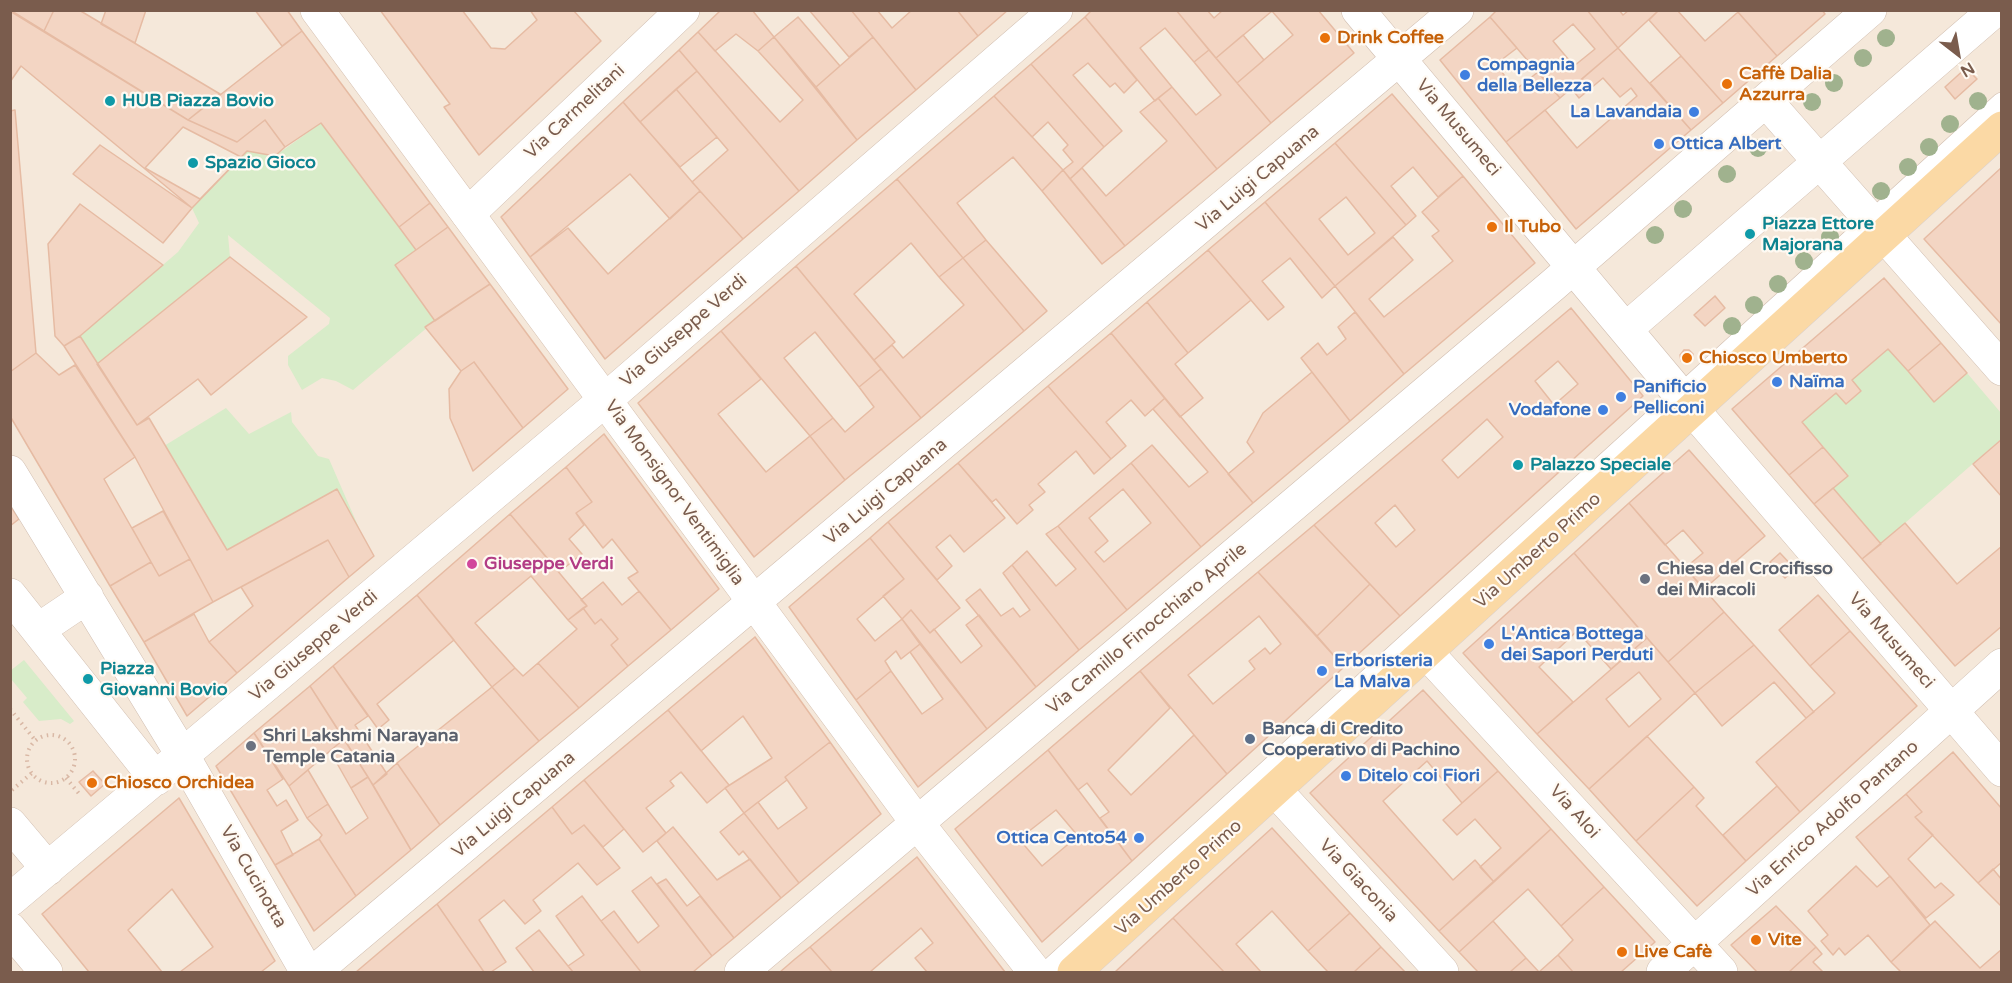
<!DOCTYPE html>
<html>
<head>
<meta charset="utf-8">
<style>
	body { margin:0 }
	#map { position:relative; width:2012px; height:983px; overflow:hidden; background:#fdf6ec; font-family:"Varela Round",sans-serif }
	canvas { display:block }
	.frame { position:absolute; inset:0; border:12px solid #7a5c4d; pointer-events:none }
	.north { position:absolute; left:1928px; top:24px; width:60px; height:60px; -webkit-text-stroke:4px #fffaf3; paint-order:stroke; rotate:149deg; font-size:16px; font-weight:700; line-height:24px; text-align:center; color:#7a5c4d }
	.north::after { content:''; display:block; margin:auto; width:21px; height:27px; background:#7a5c4d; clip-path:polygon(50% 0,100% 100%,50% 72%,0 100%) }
</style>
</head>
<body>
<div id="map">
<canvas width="2012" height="983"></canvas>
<div class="frame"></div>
<div class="north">N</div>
</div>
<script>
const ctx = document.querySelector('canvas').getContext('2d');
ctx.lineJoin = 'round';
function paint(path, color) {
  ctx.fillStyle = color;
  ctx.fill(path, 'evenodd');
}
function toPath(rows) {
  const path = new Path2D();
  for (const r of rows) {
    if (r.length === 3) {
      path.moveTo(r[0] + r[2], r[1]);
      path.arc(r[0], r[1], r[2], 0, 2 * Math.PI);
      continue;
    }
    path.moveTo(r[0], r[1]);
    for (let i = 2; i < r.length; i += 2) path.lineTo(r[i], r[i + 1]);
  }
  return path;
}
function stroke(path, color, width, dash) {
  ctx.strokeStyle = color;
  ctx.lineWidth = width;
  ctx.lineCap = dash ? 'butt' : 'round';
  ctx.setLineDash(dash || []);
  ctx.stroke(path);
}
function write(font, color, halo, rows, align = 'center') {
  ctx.font = font + ' "Varela Round",sans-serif';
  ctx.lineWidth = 4.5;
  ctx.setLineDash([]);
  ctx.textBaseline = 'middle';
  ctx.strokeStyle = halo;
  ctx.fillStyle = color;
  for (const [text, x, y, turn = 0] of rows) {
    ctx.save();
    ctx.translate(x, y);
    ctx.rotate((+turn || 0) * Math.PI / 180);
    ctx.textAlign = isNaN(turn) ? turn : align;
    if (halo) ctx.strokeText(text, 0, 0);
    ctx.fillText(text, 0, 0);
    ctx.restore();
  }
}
paint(toPath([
	[11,11,2001,11,2001,972,11,972]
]), '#f5e8da');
paint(toPath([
	[321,123,416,250,395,266,435,321,353,390,336,381,322,378,302,390,288,365,288,356,329,324,330,318,228,235,230,257,97,364,80,336,178,252,199,223,192,208,247,151,275,156],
	[1888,349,1967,373,2001,413,2001,439,1881,544,1833,488,1848,475,1802,422,1836,393,1847,404,1861,391,1852,380],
	[226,408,249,434,291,412,292,422,318,456,329,459,362,535,337,490,227,550,164,446],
	[24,660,74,721,70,724,61,719,39,721,23,702,27,698,11,679,10,671]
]), '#d8ecc9');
const building = toPath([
	[10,10,54,10,44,31,10,10],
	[54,10,79,10,220,94,188,120,44,31,54,10],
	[106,10,146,10,135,43,101,24,106,10],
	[255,10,287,10,302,31,282,46,255,10],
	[380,10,462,10,491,48,505,49,537,20,530,10,573,10,601,41,479,155,444,107,450,104,380,10],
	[721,10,752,10,774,37,758,51,736,34,715,51,698,32,721,10],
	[809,10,851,10,873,37,849,57,809,10],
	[851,10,877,10,892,28,912,10,957,10,978,36,916,90,851,10],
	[957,10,1008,10,978,36,957,10],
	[1092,10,1176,10,1209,50,1194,62,1165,28,1140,48,1172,87,1155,101,1085,17,1092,10],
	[1176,10,1207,10,1214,18,1223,10,1272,11,1216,58,1176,10],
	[1318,10,1354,53,1271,123,1237,83,1293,35,1271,10,1318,10],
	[1497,10,1587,10,1618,48,1560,98,1490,17,1497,10],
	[1573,24,1595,49,1574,66,1553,41,1573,24],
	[1587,10,1619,10,1623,15,1629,10,1659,10,1618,48,1587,10],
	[1659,10,1677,10,1705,41,1738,12,1777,56,1723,103,1649,20,1659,10],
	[1736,10,1822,10,1825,14,1777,56,1736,10],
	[10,11,188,120,237,142,265,120,285,147,275,156,247,151,192,208,21,66,10,82,10,11],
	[798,17,840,66,816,87,774,37,798,17],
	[1085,17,1137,80,1124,93,1115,83,1110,87,1088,63,1073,75,1122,131,1104,147,1031,64,1085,17],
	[1490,17,1517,48,1496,64,1515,90,1538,72,1560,98,1506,142,1440,60,1490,17],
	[302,31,430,203,399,227,321,123,285,147,265,120,237,142,188,120,302,31],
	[698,32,780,122,803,100,758,51,774,37,857,140,799,191,679,50,698,32],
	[1243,35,1264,60,1237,83,1216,58,1243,35],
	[873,37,916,90,857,140,816,87,873,37],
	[1618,48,1691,130,1576,229,1506,142,1545,110,1577,148,1637,96,1631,88,1620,97,1603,78,1579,98,1571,88,1618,48],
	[679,50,697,71,640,122,623,102,679,50],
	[1209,50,1271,123,1217,169,1158,98,1172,87,1196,115,1221,95,1194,62,1209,50],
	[1681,56,1723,103,1691,130,1650,83,1681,56],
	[1031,64,1104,147,1070,179,1063,170,1073,162,1063,150,1068,145,1048,122,1032,137,994,96,1031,64],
	[1966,68,1977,79,1955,99,1945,87,1966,68],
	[697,71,799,191,743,239,692,182,728,150,676,89,697,71],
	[676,89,717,137,680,167,640,122,676,89],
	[1392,94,1463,176,1438,197,1413,167,1391,186,1416,216,1406,225,1335,143,1392,94],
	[994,96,1063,170,1042,191,1013,157,957,203,986,240,963,258,897,179,994,96],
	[1158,98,1217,169,1125,246,1070,179,1082,168,1106,196,1167,141,1140,112,1158,98],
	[623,102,700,191,670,219,630,174,530,257,501,217,623,102],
	[15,110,36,353,10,372,10,111,15,110],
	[183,127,241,157,200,199,145,168,183,127],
	[1335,143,1406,225,1335,286,1265,202,1335,143],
	[1346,197,1375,233,1348,255,1319,219,1346,197],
	[100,145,192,208,163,243,73,174,100,145],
	[2002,167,2002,325,1924,239,2002,167],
	[1063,170,1125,246,1102,264,1042,191,1063,170],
	[1463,176,1535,263,1404,374,1335,286,1393,237,1413,260,1369,299,1384,317,1453,261,1432,236,1439,231,1422,212,1463,176],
	[897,179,963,258,939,277,911,243,854,294,895,342,874,360,796,266,897,179],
	[700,191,743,239,605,359,530,257,568,228,608,274,700,191],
	[1265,202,1335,286,1322,298,1290,258,1262,281,1284,307,1268,320,1208,250,1265,202],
	[430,203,448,227,416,250,399,227,430,203],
	[80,204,163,265,80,336,64,346,55,336,48,244,80,204],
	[448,227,490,284,435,321,395,265,448,227],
	[986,240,1047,311,1024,331,963,258,986,240],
	[1208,250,1251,300,1188,353,1147,302,1208,250],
	[230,257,307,317,211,395,198,379,137,425,97,364,230,257],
	[963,258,1024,331,921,418,874,360,892,345,903,358,964,305,939,277,963,258],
	[796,266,881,369,859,387,815,332,784,358,833,418,810,436,721,331,796,266],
	[1884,278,1941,343,1908,371,1888,349,1852,380,1861,391,1846,404,1836,393,1802,422,1823,447,1789,475,1732,409,1884,278],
	[490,284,568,389,523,428,474,362,461,371,425,327,490,284],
	[1715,296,1725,308,1705,326,1694,315,1715,296],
	[1147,302,1188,353,1175,364,1203,398,1180,417,1111,333,1147,302],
	[1571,308,1643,396,1400,616,1314,525,1571,308],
	[1558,361,1578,384,1554,405,1535,381,1558,361],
	[1487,419,1503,437,1458,478,1442,460,1487,419],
	[1395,505,1415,530,1396,547,1375,523,1395,505],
	[1355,312,1404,374,1350,421,1301,358,1318,343,1327,355,1346,339,1338,327,1355,312],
	[721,331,761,379,718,414,766,472,810,436,845,480,754,557,638,403,721,331],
	[1111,333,1165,398,1145,416,1131,400,1106,422,1126,446,1111,459,1048,386,1111,333],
	[80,336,137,425,149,418,227,550,337,489,374,556,349,577,328,540,213,602,135,457,64,346,80,336],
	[1941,343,1967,373,1934,402,1908,371,1941,343],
	[1684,350,1689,350,1693,354,1692,360,1687,363,1681,361,1680,355,1684,350],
	[36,353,59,375,75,365,135,457,104,479,151,562,110,586,10,416,10,372,36,353],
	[474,362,523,428,473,471,450,418,449,389,461,371,474,362],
	[881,369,921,418,845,480,810,436,833,418,845,432,874,407,859,387,881,369],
	[1312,372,1350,421,1253,503,1228,474,1254,452,1247,442,1263,413,1312,372],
	[1048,386,1111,459,1094,474,1076,451,1038,484,1045,492,1029,505,1033,510,1017,524,996,499,992,502,958,463,1048,386],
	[1165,398,1253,503,1201,547,1131,463,1152,445,1189,487,1208,472,1153,409,1165,398],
	[604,434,719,589,671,630,628,578,638,572,612,539,603,548,576,513,592,502,566,467,604,434],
	[2002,439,2002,497,1973,464,2002,439],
	[1823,447,1848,476,1814,504,1789,475,1823,447],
	[1689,450,1765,536,1704,589,1685,568,1703,553,1683,530,1665,545,1629,503,1689,450],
	[958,463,1005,518,964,552,950,535,936,547,952,566,937,580,888,522,958,463],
	[1131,463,1201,547,1127,610,1058,526,1131,463],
	[1123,489,1151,523,1104,562,1095,552,1108,541,1089,518,1123,489],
	[566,467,592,502,576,513,584,525,569,539,582,554,559,572,510,514,566,467],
	[1833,488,1881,544,1862,559,1814,504,1833,488],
	[1629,503,1724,612,1668,662,1574,553,1629,503],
	[10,505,19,519,10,526,10,505],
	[163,511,190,559,159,576,132,528,163,511],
	[510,514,587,606,568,620,531,576,475,623,515,668,492,687,417,595,510,514],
	[888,522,960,608,930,633,911,610,902,619,883,596,904,579,870,538,888,522],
	[1905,523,1957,584,2002,546,2002,626,1955,666,1862,559,1905,523],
	[1314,525,1370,584,1317,636,1258,572,1314,525],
	[1058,526,1127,610,1079,650,1012,565,1027,551,1056,586,1076,569,1046,534,1058,526],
	[870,538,904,579,857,619,875,641,902,619,920,644,901,659,896,651,885,661,891,671,856,700,789,607,870,538],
	[328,540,349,577,237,673,209,642,253,606,241,587,328,540],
	[1574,553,1647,638,1611,669,1577,631,1539,667,1573,702,1537,734,1463,653,1574,553],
	[1780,553,1795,569,1785,578,1770,562,1780,553],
	[190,559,213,602,144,642,110,586,151,562,159,576,190,559],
	[1012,565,1079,650,1036,687,966,600,980,589,1001,616,1013,608,1020,617,1030,610,1003,573,1012,565],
	[1258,572,1344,667,1227,774,1140,671,1258,572],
	[1259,616,1281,644,1270,654,1265,648,1249,661,1255,669,1213,704,1188,675,1259,616],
	[603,582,622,605,639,591,671,630,628,666,611,645,618,639,601,619,595,624,583,608,587,606,581,600,603,582],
	[1370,584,1400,616,1344,667,1317,636,1370,584],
	[417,595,454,640,377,704,389,720,378,729,333,666,417,595],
	[1818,595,1850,631,1810,666,1779,630,1818,595],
	[583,608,595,624,601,619,618,639,611,645,628,666,579,708,538,663,577,629,568,620,583,608],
	[911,610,930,633,934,629,961,663,982,646,966,625,979,615,1036,687,987,729,902,619,911,610],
	[1724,612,1754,645,1695,693,1668,662,1724,612],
	[194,614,209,642,237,673,187,716,144,642,194,614],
	[1850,631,1917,706,1800,812,1756,762,1835,693,1810,666,1850,631],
	[755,637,830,742,785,777,787,780,744,813,725,788,772,758,743,716,701,751,668,710,755,637],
	[1647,638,1695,693,1589,789,1537,734,1647,638],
	[1639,672,1661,699,1629,727,1606,699,1639,672],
	[920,644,987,729,918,787,856,700,891,671,922,714,943,699,910,652,920,644],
	[1754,645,1814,712,1806,718,1774,682,1722,726,1695,693,1754,645],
	[538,663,579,708,539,741,492,687,515,668,523,676,538,663],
	[333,666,368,716,355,725,387,774,373,785,310,686,333,666],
	[1140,671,1170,708,1108,770,1131,795,1194,735,1227,774,1132,861,1100,818,1109,812,1087,783,1078,790,1048,750,1140,671],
	[310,686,344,739,289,786,254,733,310,686],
	[492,687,539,741,440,825,397,763,492,687],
	[1423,690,1498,771,1462,803,1427,761,1383,801,1453,880,1475,860,1494,882,1439,931,1310,793,1423,690],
	[668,710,729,785,707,803,681,772,670,781,674,786,646,808,666,833,643,852,584,780,668,710],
	[254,733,283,779,267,790,277,806,286,800,298,820,281,831,293,855,275,865,216,766,254,733],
	[1647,736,1694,787,1636,841,1589,789,1647,736],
	[344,739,368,777,351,788,330,751,344,739],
	[830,742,881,814,799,883,744,813,758,802,778,829,807,808,785,777,830,742],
	[1048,750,1132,861,1042,942,955,829,1048,750],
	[1056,810,1078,836,1042,866,1019,839,1056,810],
	[1953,752,2002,809,2002,862,1978,883,1915,817,1922,812,1906,794,1953,752],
	[397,763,440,825,411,850,373,785,397,763],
	[308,770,328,804,307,818,289,786,308,770],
	[93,771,105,784,91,796,79,782,93,771],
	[1498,771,1551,829,1494,882,1480,867,1501,848,1475,819,1457,835,1443,820,1498,771],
	[368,777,411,850,356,896,319,839,322,835,307,818,328,804,346,834,368,818,351,788,368,777],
	[584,780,624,829,603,847,584,825,572,834,552,807,584,780],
	[1777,786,1800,812,1746,861,1723,835,1777,786],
	[1694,787,1704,798,1696,806,1746,861,1697,906,1636,841,1694,787],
	[1906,794,1922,812,1915,817,1933,835,1908,859,1935,888,1941,883,1954,895,1926,918,1856,837,1906,794],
	[179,798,275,961,261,972,180,972,213,947,172,889,128,930,162,972,89,972,42,914,179,798],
	[552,807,572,834,584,825,620,868,597,885,578,863,533,900,541,911,525,924,504,900,479,920,506,962,491,972,484,972,437,904,552,807],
	[744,813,799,883,781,898,743,851,739,855,720,832,744,813],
	[673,827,717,880,750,859,781,898,734,938,657,841,673,827],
	[1272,828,1350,913,1308,951,1272,911,1236,944,1261,972,1224,972,1173,918,1272,828],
	[1551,829,1604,887,1561,926,1528,889,1459,952,1439,931,1551,829],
	[319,839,356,896,314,931,275,865,319,839],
	[917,857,956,908,1005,972,927,972,915,958,933,943,921,928,870,972,832,972,810,947,917,857],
	[1856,866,1877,887,1890,876,1930,925,1891,962,1868,935,1845,955,1839,948,1833,955,1821,941,1828,935,1808,911,1856,866],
	[1993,869,2002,880,2002,907,1978,883,1993,869],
	[651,877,712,956,693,972,641,972,601,921,614,911,638,943,659,926,632,891,651,877],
	[666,879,687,906,700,896,734,938,712,956,657,884,666,879],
	[1604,887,1655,942,1621,972,1573,972,1558,955,1573,940,1561,926,1604,887],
	[582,896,601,921,641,972,573,972,568,966,584,955,556,916,582,896],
	[437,904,484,972,356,972,415,922,437,904],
	[1776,906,1816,947,1789,972,1757,972,1731,945,1776,906],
	[1350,913,1381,947,1354,972,1328,972,1308,951,1350,913],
	[1173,918,1224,972,1115,972,1173,918],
	[1493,921,1526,958,1510,972,1478,972,1459,952,1493,921],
	[1935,921,1980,968,2002,949,2002,972,1901,972,1891,962,1935,921],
	[539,930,568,966,573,972,534,972,516,948,539,930],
	[810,947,832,972,780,972,795,959,810,947],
	[1381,947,1405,972,1354,972,1381,947],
	[1816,947,1822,954,1813,962,1823,972,1789,972,1816,947],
	[1558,955,1573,972,1510,972,1526,958,1539,972,1558,955]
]);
paint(building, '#f3d5c3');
stroke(building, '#e6bba3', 1.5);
const service = toPath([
	[1047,972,2002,103]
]);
const minor = toPath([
	[1358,10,1692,409],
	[1766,101,2002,369],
	[468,214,683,10],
	[1626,329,1995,10],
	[10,472,183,756,307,972],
	[10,595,156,779],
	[38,630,87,597],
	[1426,652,1721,972],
	[1275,790,1442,972],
	[10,824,48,869],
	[10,900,605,400,1056,10],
	[314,972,1457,10],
	[741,972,1553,285,1870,10],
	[1663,972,2002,665]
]);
const tertiary = toPath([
	[1692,409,2002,770]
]);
const secondary = toPath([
	[317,10,918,824,1035,972],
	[10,929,46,972]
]);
const primary = toPath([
	[1074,972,2002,128]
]);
stroke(service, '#d1beb0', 22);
stroke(minor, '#d1beb0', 34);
stroke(tertiary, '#d1beb0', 34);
stroke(secondary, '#d6c0b0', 34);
stroke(primary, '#dad1cd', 34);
stroke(toPath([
	[10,709,35,740],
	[51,759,24],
	[66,778,81,796],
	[12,790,32,773]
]), '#d9b8a5', 4, [1.5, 4.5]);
stroke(service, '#fff', 21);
stroke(minor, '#fff', 33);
stroke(tertiary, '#fff', 33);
stroke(secondary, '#fff', 33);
stroke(primary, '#fbd9a5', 33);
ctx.fillStyle = '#a0b28e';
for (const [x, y] of [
	[1886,38],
	[1863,58],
	[1834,83],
	[1978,101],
	[1812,102],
	[1950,124],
	[1929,147],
	[1758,148],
	[1908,167],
	[1727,174],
	[1881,191],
	[1683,209],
	[1655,235],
	[1830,237],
	[1804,261],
	[1778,284],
	[1754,305],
	[1732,326]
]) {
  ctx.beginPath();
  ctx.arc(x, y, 9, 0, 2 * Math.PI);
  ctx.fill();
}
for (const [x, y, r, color] of [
	[1325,38,6,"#e8710a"],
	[1465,75,6,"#3f7fe0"],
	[1727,84,6,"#e8710a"],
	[110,101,6,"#0f9aa8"],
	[1694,112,6,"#3f7fe0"],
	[1659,144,6,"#3f7fe0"],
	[193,163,6,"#0f9aa8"],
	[1492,227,6,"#e8710a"],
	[1750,234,6,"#0f9aa8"],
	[1687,358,6,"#e8710a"],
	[1777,382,6,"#3f7fe0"],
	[1621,397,6,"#3f7fe0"],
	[1603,410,6,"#3f7fe0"],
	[1518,465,6,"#0f9aa8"],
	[472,564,6,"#d1479c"],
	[1645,579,6,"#6b7280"],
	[1489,644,6,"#3f7fe0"],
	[1322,671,6,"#3f7fe0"],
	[88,679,6,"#0f9aa8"],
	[1250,739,6,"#5c6f8a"],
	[251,746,6,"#6b7280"],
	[1346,776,6,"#3f7fe0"],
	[92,783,6,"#e8710a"],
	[1139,838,6,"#3f7fe0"],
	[1756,940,6,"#e8710a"],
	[1622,952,6,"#e8710a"]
]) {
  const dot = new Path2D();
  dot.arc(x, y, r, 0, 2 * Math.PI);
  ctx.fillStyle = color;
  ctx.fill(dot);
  stroke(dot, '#fffaf3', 2);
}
write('bold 18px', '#c56008', '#fffaf3', [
	["Drink Coffee",1337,38],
	["Caffè Dalia",1739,74],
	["Azzurra",1739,95],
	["Il Tubo",1504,227],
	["Chiosco Umberto",1699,358],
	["Chiosco Orchidea",104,783],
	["Vite",1768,940],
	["Live Cafè",1634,952]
], 'left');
write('bold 18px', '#366cbe', '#fffaf3', [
	["Compagnia",1477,65],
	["della Bellezza",1477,86],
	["La Lavandaia",1682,112,"right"],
	["Ottica Albert",1671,144],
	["Naïma",1789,382],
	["Panificio",1633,387],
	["Pelliconi",1633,408],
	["Vodafone",1591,410,"right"],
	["L'Antica Bottega",1501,634],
	["dei Sapori Perduti",1501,655],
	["Erboristeria",1334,661],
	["La Malva",1334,682],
	["Ditelo coi Fiori",1358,776],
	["Ottica Cento54",1127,838,"right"]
], 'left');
write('bold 18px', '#0d838f', '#fffaf3', [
	["HUB Piazza Bovio",122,101],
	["Spazio Gioco",205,163],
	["Piazza Ettore",1762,224],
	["Majorana",1762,245],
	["Palazzo Speciale",1530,465],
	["Piazza",100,669],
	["Giovanni Bovio",100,690]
], 'left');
write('18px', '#7a5c4d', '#fffaf3', [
	["Via Carmelitani",575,112,-43],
	["Via Musumeci",1458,128,50],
	["Via Luigi Capuana",1258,179,-40],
	["Via Giuseppe Verdi",684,331,-41],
	["Via Luigi Capuana",886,492,-40],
	["Via Monsignor Ventimiglia",674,493,54],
	["Via Umberto Primo",1538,551,-42],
	["Via Camillo Finocchiaro Aprile",1147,629,-40],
	["Via Musumeci",1891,641,49],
	["Via Giuseppe Verdi",314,646,-40],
	["Via Luigi Capuana",514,805,-40],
	["Via Aloi",1574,812,48],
	["Via Enrico Adolfo Pantano",1833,819,-42],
	["Via Cucinotta",253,877,60],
	["Via Umberto Primo",1179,878,-42],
	["Via Giaconia",1358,881,47]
]);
write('bold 18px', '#b23c85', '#fffaf3', [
	["Giuseppe Verdi",484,564]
], 'left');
write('bold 18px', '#5b616d', '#fffaf3', [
	["Chiesa del Crocifisso",1657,569],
	["dei Miracoli",1657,590],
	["Shri Lakshmi Narayana",263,736],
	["Temple Catania",263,757]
], 'left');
write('bold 18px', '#4e5e75', '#fffaf3', [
	["Banca di Credito",1262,729],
	["Cooperativo di Pachino",1262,750]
], 'left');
</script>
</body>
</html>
